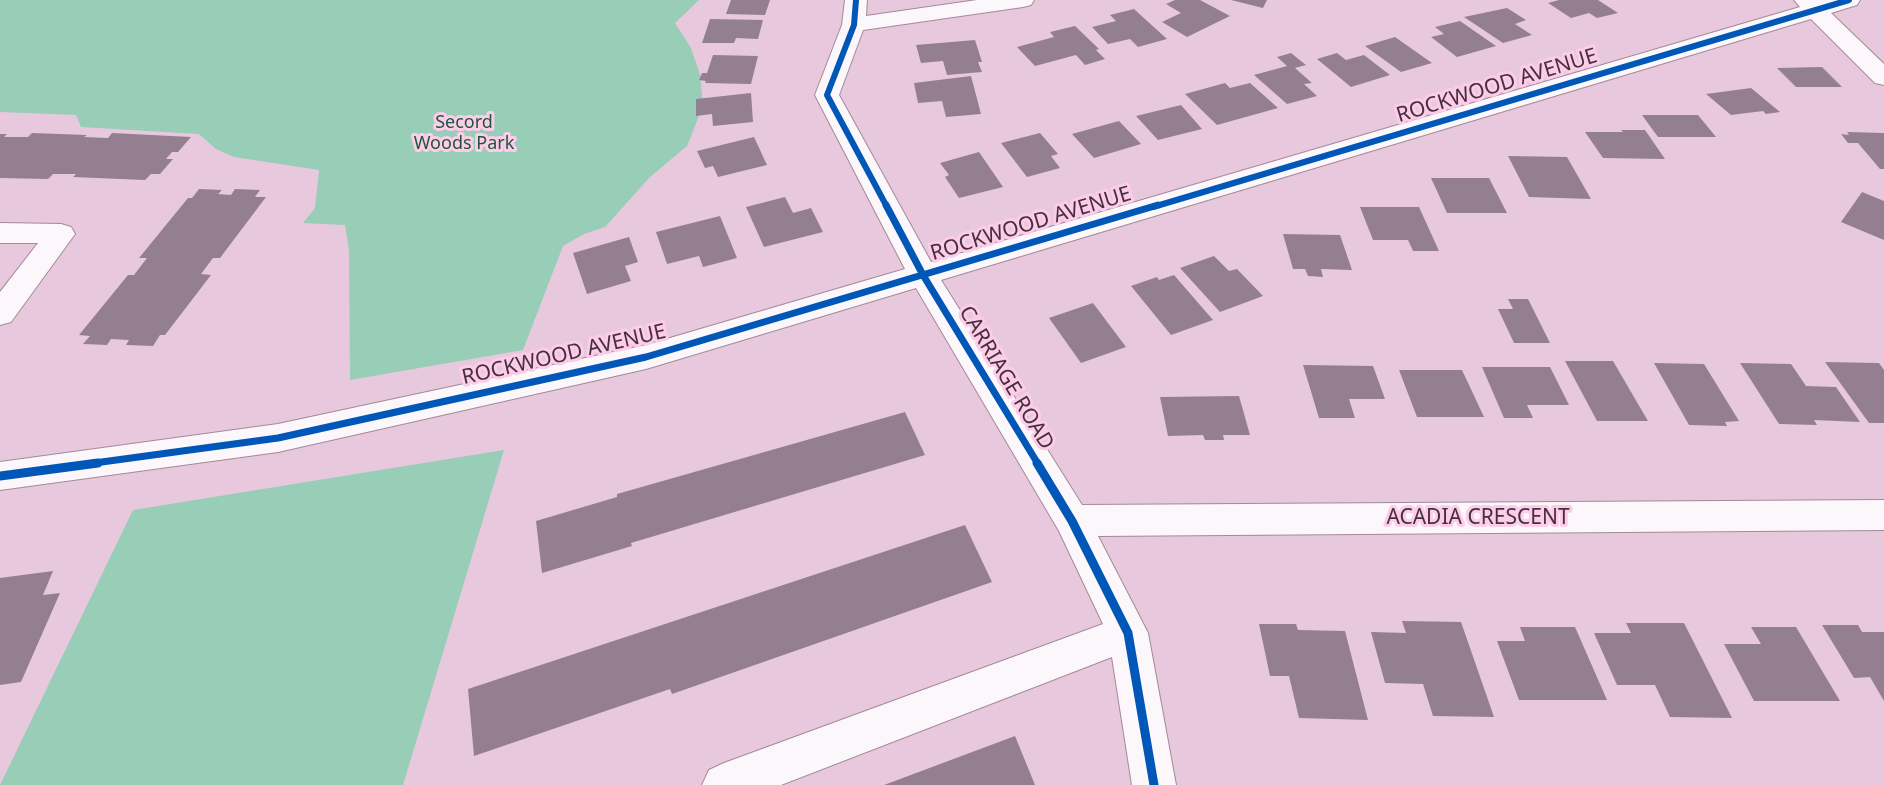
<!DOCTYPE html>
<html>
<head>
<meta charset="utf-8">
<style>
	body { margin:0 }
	canvas { display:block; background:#e8c8dc }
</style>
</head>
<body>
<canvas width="1884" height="785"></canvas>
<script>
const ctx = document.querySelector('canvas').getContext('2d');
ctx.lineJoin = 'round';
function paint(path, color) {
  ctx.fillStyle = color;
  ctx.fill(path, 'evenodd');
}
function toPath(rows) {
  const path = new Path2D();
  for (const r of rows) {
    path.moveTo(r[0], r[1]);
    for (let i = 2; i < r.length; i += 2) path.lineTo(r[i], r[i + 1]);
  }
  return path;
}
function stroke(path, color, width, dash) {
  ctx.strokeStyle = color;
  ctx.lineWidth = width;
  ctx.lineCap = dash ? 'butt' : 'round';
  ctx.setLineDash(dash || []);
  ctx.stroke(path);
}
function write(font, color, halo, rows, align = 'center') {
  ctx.font = font + ' "Noto Sans",sans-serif';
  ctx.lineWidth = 6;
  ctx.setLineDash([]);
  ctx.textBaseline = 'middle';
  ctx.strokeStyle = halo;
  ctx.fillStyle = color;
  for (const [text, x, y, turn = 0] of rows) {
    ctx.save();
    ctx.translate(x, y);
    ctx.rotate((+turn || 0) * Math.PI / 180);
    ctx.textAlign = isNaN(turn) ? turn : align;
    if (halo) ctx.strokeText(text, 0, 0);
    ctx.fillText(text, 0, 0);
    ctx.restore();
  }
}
paint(toPath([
	[0,0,699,0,675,23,691,48,700,75,703,106,687,146,650,177,605,227,584,234,563,246,523,350,350,380,349,250,345,225,303,223,315,208,319,170,234,157,216,149,199,134,81,127,76,115,0,112],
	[504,450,403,785,0,785,133,510]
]), '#98cdb8');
paint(toPath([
	[731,0,770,0,765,15,726,14],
	[1175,0,1200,0,1230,16,1187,37,1162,22,1181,13,1166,4],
	[1231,0,1267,0,1263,8],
	[1559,0,1598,0,1618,13,1597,18,1589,13,1571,18,1548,3],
	[1507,8,1526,20,1515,24,1532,35,1503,43,1464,17],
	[1134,9,1167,39,1138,47,1130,39,1108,44,1092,27,1116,21,1110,15],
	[710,19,763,20,758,39,736,38,734,43,702,43],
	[1460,21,1496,46,1457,57,1431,37,1444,34,1435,27],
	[1075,26,1099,49,1096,50,1105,59,1085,65,1076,55,1035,66,1017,47,1054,37,1050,32],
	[1395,37,1432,63,1401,72,1365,46],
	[975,40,982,62,978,62,982,72,947,75,943,61,921,63,916,45],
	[1291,53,1306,65,1295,68,1312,83,1304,84,1317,96,1287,104,1254,75,1287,66,1277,57],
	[1337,53,1346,60,1364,55,1390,75,1351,87,1317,59],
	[713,55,758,56,751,84,705,83,706,81,699,80,702,73,707,73],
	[1822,67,1842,87,1796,87,1777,68],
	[971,76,981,114,946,117,942,101,918,103,914,83],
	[1225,83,1230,88,1250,83,1278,108,1217,125,1185,94],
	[1751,88,1780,112,1766,114,1763,111,1731,115,1706,94],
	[751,93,753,122,713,126,712,114,696,116,696,99],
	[1181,105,1202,129,1158,140,1136,116],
	[1642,115,1698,115,1716,137,1658,137],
	[1119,121,1141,144,1094,158,1072,134],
	[1621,130,1645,130,1665,159,1603,158,1585,132,1623,132],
	[1847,132,1884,133,1884,169,1880,169,1858,143,1848,143,1841,134,1849,135],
	[32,133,87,135,84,137,108,138,112,133,191,137,178,152,172,152,166,159,173,159,160,174,151,174,145,180,73,177,76,174,53,174,48,179,0,178,0,134,7,134,4,137,28,137],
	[1040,133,1058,154,1051,156,1060,168,1027,177,1001,143],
	[754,137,767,165,718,177,713,166,705,168,697,151],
	[979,152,1003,187,959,198,945,177,949,175,940,163],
	[1508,156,1567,157,1591,199,1529,197],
	[1431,178,1489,178,1507,213,1447,213],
	[199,189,222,190,218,194,231,195,235,189,260,190,255,197,266,197,220,258,213,258,201,274,211,275,165,335,160,335,153,346,126,345,129,340,111,339,107,345,83,344,90,336,79,335,128,275,134,275,147,258,139,258,188,198,192,198],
	[1862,192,1884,201,1884,240,1841,222],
	[785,197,793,213,811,208,823,232,764,247,746,207],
	[1360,207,1419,207,1439,251,1413,251,1408,240,1373,240],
	[720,216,737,258,703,267,699,256,667,264,656,232],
	[1283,234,1340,235,1352,270,1321,269,1323,277,1308,276,1305,269,1293,269],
	[629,237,638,262,625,266,631,281,587,294,573,253],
	[1214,256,1229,271,1237,269,1263,296,1220,312,1180,268],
	[1174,275,1213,320,1171,335,1131,286,1157,277,1159,280],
	[1508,299,1528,299,1550,343,1514,343,1498,309,1513,309],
	[1093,303,1126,347,1081,363,1049,318],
	[1565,361,1613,361,1648,421,1597,421],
	[1825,362,1879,363,1884,370,1884,423,1869,423],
	[1654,363,1704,364,1739,421,1725,422,1727,426,1689,425],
	[1740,363,1791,364,1806,386,1836,387,1860,422,1814,420,1817,425,1779,424],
	[1303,365,1373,366,1385,399,1349,399,1355,418,1319,418],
	[1482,367,1550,367,1569,405,1527,405,1533,418,1504,418],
	[1399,370,1462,370,1484,417,1417,417],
	[1239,396,1250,435,1223,435,1224,440,1205,440,1203,435,1168,436,1160,397],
	[905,412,925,455,631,543,632,546,542,573,536,521,617,497,617,494],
	[965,525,992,582,672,694,670,689,474,756,468,689],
	[53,571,43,595,60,593,21,682,0,685,0,578],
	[1402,621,1461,622,1494,717,1433,716,1423,684,1385,683,1371,632,1406,633],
	[1626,623,1684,623,1732,718,1670,717,1655,685,1617,685,1594,633,1631,633],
	[1259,624,1296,624,1298,630,1345,631,1368,720,1299,718,1289,676,1270,676],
	[1822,625,1858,625,1862,632,1884,632,1884,701,1870,677,1854,678],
	[1520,627,1575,627,1607,700,1519,700,1497,641,1525,641],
	[1751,627,1796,627,1840,701,1754,701,1724,644,1761,644],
	[1015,736,1035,785,884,785]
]), '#947f90');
const minor = toPath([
	[845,0,867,0,866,16,977,0,1034,0,1031,5,1023,7,863,30,839,95,931,262,1800,7,1794,0,1860,0,1857,5,1831,13,1884,64,1884,85,1875,83,1811,19,941,280,1082,505,1884,500,1884,530,1098,536,1148,633,1176,785,1132,785,1112,657,781,785,702,785,709,770,724,763,1103,624,1059,531,916,288,646,369,278,452,0,490,0,462,278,424,646,345,905,269,815,95,842,25,845,0],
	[0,223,61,224,71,227,75,234,11,322,0,325,0,292,38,243,0,243,0,223]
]);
stroke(minor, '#a28a99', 2);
paint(minor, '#fcf7fa');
stroke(toPath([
	[856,0,854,25,827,95,887,207],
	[1153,207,1849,0]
]), '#0057b8', 6);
stroke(toPath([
	[886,205,923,275,1038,464],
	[87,464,278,438,646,357,1158,205]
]), '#0057b8', 7);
stroke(toPath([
	[1037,463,1072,521,1128,633,1154,785],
	[0,476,98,463]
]), '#0057b8', 9);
write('18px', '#1e563d', '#fccce9', [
	["Secord",464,123],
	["Woods Park",464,144]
]);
write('21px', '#47303e', '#fccce9', [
	["ROCKWOOD AVENUE",1497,86,-17],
	["ROCKWOOD AVENUE",1031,224,-17],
	["ROCKWOOD AVENUE",564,355,-13],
	["CARRIAGE ROAD",1006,378,59],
	["ACADIA CRESCENT",1478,518]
]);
</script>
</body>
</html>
